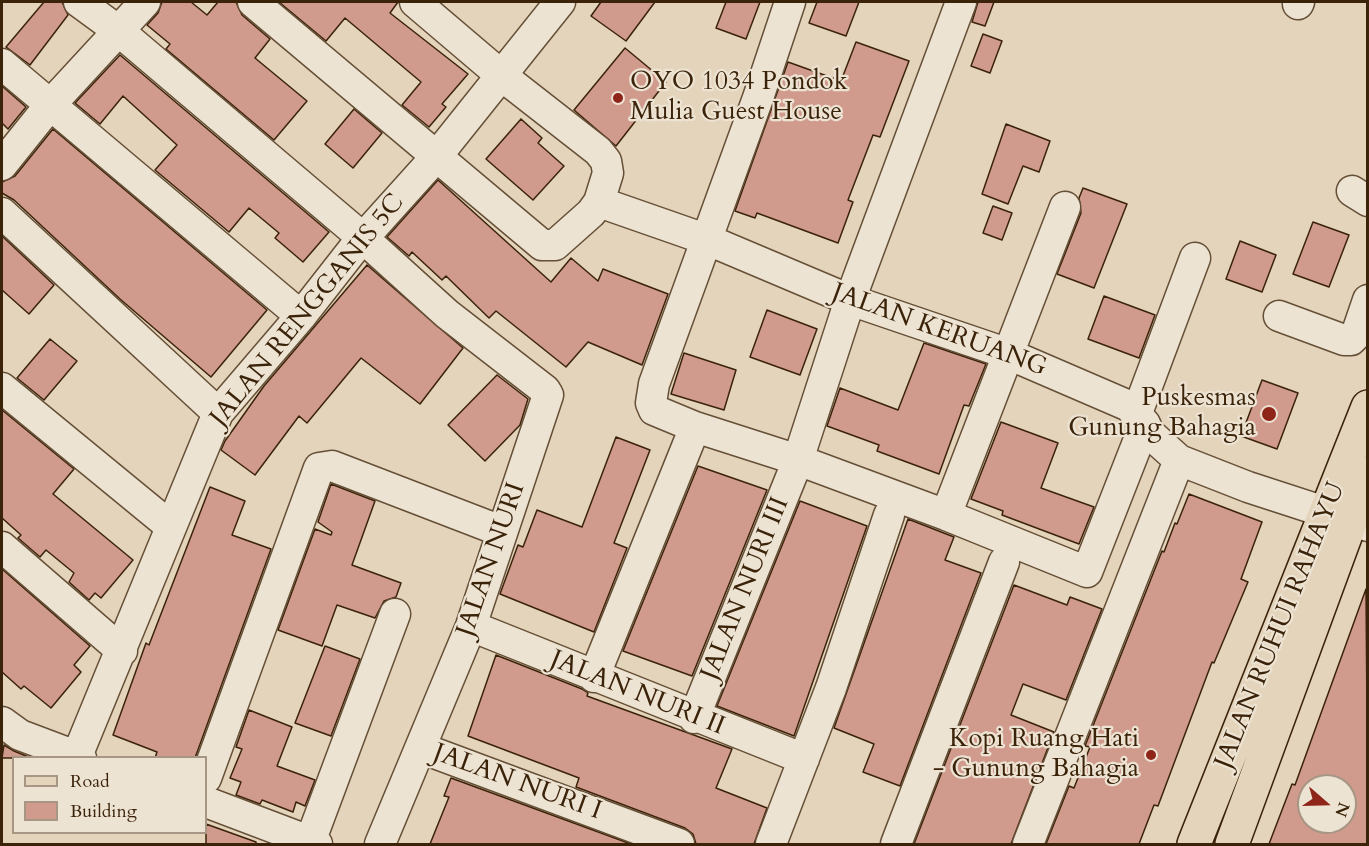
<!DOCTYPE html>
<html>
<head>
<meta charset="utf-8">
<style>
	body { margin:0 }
	#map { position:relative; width:1369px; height:846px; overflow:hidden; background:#e3d4bb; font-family:Cardo,serif }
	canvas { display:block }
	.frame { position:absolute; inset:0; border:3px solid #3b230a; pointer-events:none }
	.legend { position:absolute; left:12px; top:756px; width:195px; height:78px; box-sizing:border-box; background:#ede3d3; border:2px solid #a69683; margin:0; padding:8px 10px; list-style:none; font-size:18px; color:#3b230a }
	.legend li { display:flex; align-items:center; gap:12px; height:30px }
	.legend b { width:30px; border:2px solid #a69683 }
	.north { position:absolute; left:1297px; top:774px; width:60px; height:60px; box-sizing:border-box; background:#ede3d3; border:2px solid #a69683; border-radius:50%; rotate:110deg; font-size:16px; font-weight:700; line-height:24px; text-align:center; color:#3b230a }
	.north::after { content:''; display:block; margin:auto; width:21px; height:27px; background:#8f2418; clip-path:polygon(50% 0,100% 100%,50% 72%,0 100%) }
</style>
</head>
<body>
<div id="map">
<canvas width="1369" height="846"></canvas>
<div class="frame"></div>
<ul class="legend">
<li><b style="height:8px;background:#e3d4bb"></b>Road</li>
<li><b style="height:16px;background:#d09a8d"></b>Building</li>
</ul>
<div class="north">N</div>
</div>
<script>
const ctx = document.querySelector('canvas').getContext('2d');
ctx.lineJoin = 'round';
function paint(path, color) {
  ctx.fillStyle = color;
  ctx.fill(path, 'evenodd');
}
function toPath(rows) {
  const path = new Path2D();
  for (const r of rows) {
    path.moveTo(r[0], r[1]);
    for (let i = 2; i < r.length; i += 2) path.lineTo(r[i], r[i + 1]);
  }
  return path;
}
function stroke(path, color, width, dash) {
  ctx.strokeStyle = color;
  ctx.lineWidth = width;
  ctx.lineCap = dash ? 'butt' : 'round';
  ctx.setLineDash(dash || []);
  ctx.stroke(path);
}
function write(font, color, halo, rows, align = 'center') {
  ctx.font = font + ' Cardo,serif';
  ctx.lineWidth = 4.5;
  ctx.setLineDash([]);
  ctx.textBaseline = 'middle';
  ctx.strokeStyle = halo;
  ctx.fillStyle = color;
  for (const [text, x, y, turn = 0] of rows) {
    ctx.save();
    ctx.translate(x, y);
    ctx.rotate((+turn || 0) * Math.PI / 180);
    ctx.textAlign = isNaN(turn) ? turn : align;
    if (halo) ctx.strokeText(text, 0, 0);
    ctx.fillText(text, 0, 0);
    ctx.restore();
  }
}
const building = toPath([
	[44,2,62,2,68,15,30,65,6,47,44,2],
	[162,2,191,2,207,15,218,2,236,2,242,15,270,39,255,58,307,101,274,140,166,49,170,44,147,25,158,13,162,2],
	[279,2,398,2,390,13,468,74,442,104,446,107,429,127,402,105,421,82,345,18,326,41,279,2],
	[601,2,655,2,626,41,591,16,601,2],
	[726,2,760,2,746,39,716,28,726,2],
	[817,2,859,2,846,36,809,23,817,2],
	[978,2,994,2,985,26,972,22,978,2],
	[983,34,1002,41,990,73,971,66,983,34],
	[856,42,909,61,880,137,873,135,848,200,853,202,838,243,757,213,755,218,735,211,788,62,841,81,856,42],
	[625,48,666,82,616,146,574,110,625,48],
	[120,55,329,232,303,262,275,238,279,233,249,208,229,232,155,170,177,145,123,96,100,124,75,103,120,55],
	[2,86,26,107,8,129,2,123,2,86],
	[354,109,382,133,353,168,325,144,354,109],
	[521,119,542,138,538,143,564,166,533,200,486,159,521,119],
	[1006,124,1050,141,1039,172,1023,166,1008,204,982,194,1006,124],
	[53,129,267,310,211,377,120,299,14,200,2,193,2,182,15,176,53,129],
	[438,180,551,282,571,258,598,281,603,269,668,294,642,365,588,342,566,367,496,311,489,318,446,276,442,280,412,252,409,256,387,237,438,180],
	[1083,188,1127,204,1094,288,1057,274,1081,213,1079,198,1083,188],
	[993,206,1012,213,1002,240,983,233,993,206],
	[1313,222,1349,235,1329,287,1293,274,1313,222],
	[2,236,54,285,29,314,2,290,2,236],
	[1240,241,1276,255,1262,292,1226,279,1240,241],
	[367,265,463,348,420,404,361,358,307,423,299,416,255,475,221,450,225,441,264,386,367,265],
	[1104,296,1155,315,1139,358,1088,339,1104,296],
	[767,310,817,329,800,375,750,357,767,310],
	[50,339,77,361,44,400,17,378,50,339],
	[924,343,986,364,969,406,964,405,939,474,877,451,879,445,827,426,840,388,898,410,924,343],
	[684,353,736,370,724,410,671,394,684,353],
	[497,375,528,399,520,425,485,461,448,425,497,375],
	[1262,380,1298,393,1277,449,1241,436,1262,380],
	[2,410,74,469,53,494,133,560,101,598,95,593,89,600,69,582,74,573,46,550,40,557,18,538,21,535,2,518,2,410],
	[1001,422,1058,443,1041,488,1094,507,1079,544,1002,515,1003,511,971,499,1001,422],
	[616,437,650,450,614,543,627,548,594,632,500,594,518,545,523,547,537,510,582,527,616,437],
	[698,466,767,490,692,676,623,651,698,466],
	[331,484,375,501,352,565,401,583,396,597,384,601,375,618,337,605,322,646,278,630,315,529,331,535,332,532,318,522,331,484],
	[210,487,245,501,232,535,271,549,195,758,155,758,157,752,113,735,146,643,149,645,210,487],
	[1189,494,1262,522,1241,579,1248,582,1214,663,1212,662,1158,806,1154,805,1139,844,1046,844,1069,786,1074,788,1090,747,1085,746,1162,551,1164,552,1175,523,1177,524,1189,494],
	[800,501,867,526,794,736,717,706,800,501],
	[908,519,954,537,945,560,981,573,900,786,863,772,874,744,834,728,908,519],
	[2,569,90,646,74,665,81,672,51,708,24,686,21,689,2,672,2,569],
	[1014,585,1067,605,1070,597,1102,609,1066,700,1023,684,1011,715,1054,732,1011,844,914,844,1014,585],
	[1366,589,1368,844,1269,844,1292,784,1295,785,1366,589],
	[1309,786,1345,786,1345,822,1309,822,1309,786],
	[325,646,360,659,331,736,295,723,325,646],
	[496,655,582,689,588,693,587,696,732,749,716,788,767,808,754,844,696,844,693,834,685,828,576,787,579,778,468,736,496,655],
	[249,710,292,727,277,766,315,780,305,806,296,802,293,812,262,800,260,804,236,795,241,782,230,778,242,749,236,747,249,710],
	[4,745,14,751,31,758,2,758,4,745],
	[451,778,631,844,430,844,449,797,444,796,451,778],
	[206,824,256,842,256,844,206,844,206,824]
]);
paint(building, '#d09a8d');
stroke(building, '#3b230a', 1.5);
const minor = toPath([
	[79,2,120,32,363,238,447,314,545,390,548,395,471,626,380,844],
	[253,2,542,245,555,245,591,213,599,202,608,173,606,161,598,151,502,76,415,2],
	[790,2,758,98,654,384,651,403,654,410,695,427,798,460,946,515,1087,572,1145,424],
	[1298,4,1299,2],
	[2,64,301,316],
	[2,165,50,105,145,2],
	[1352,191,1368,201],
	[599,202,708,240,850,300,1006,353,1129,406,1145,424,1149,433,1179,460,1248,487,1368,526],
	[2,213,218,413],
	[1279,316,1344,340,1351,340,1356,335,1368,300],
	[2,388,170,526],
	[1137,413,1195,258],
	[946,515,1065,207],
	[2,547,122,651],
	[471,626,804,759],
	[594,677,695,427],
	[694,718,798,460,850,300,961,2],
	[2,722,20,735,81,758],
	[421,748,679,844],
	[77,756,218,413,301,316,355,247,436,157,560,2],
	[206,778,319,468,332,466,501,531],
	[206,802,317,844],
	[310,842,395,614],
	[771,844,831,688,889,515],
	[896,844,1004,562],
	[1028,844,1179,460]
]);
const major = toPath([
	[1194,844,1368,407],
	[1232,844,1368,474]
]);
stroke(minor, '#654f36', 33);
stroke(major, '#3b230a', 36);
stroke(minor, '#ede3d3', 30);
stroke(major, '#e3d4bb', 33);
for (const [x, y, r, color] of [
	[618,98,6,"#8f2418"],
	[1269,414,8,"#8f2418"],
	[1151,755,6,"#8f2418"]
]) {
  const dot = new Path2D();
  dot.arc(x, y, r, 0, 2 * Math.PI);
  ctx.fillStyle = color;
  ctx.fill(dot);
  stroke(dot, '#ede3d3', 2);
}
write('26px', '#3b230a', '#ede3d3', [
	["OYO 1034 Pondok",630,83,"left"],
	["Mulia Guest House",630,113,"left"],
	["Puskesmas",1256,399],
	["Gunung Bahagia",1256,429],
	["Kopi Ruang Hati",1139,740],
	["- Gunung Bahagia",1139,770]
], 'right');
write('26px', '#3b230a', '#ede3d3', [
	["JALAN RENGGANIS 5C",308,311,-51],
	["JALAN KERUANG",939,331,20],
	["JALAN NURI",492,560,-71],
	["JALAN NURI III",746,589,-68],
	["JALAN RUHUI RAHAYU",1281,626,-68],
	["JALAN NURI II",637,694,22],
	["JALAN NURI I",517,783,20]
]);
</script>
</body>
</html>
